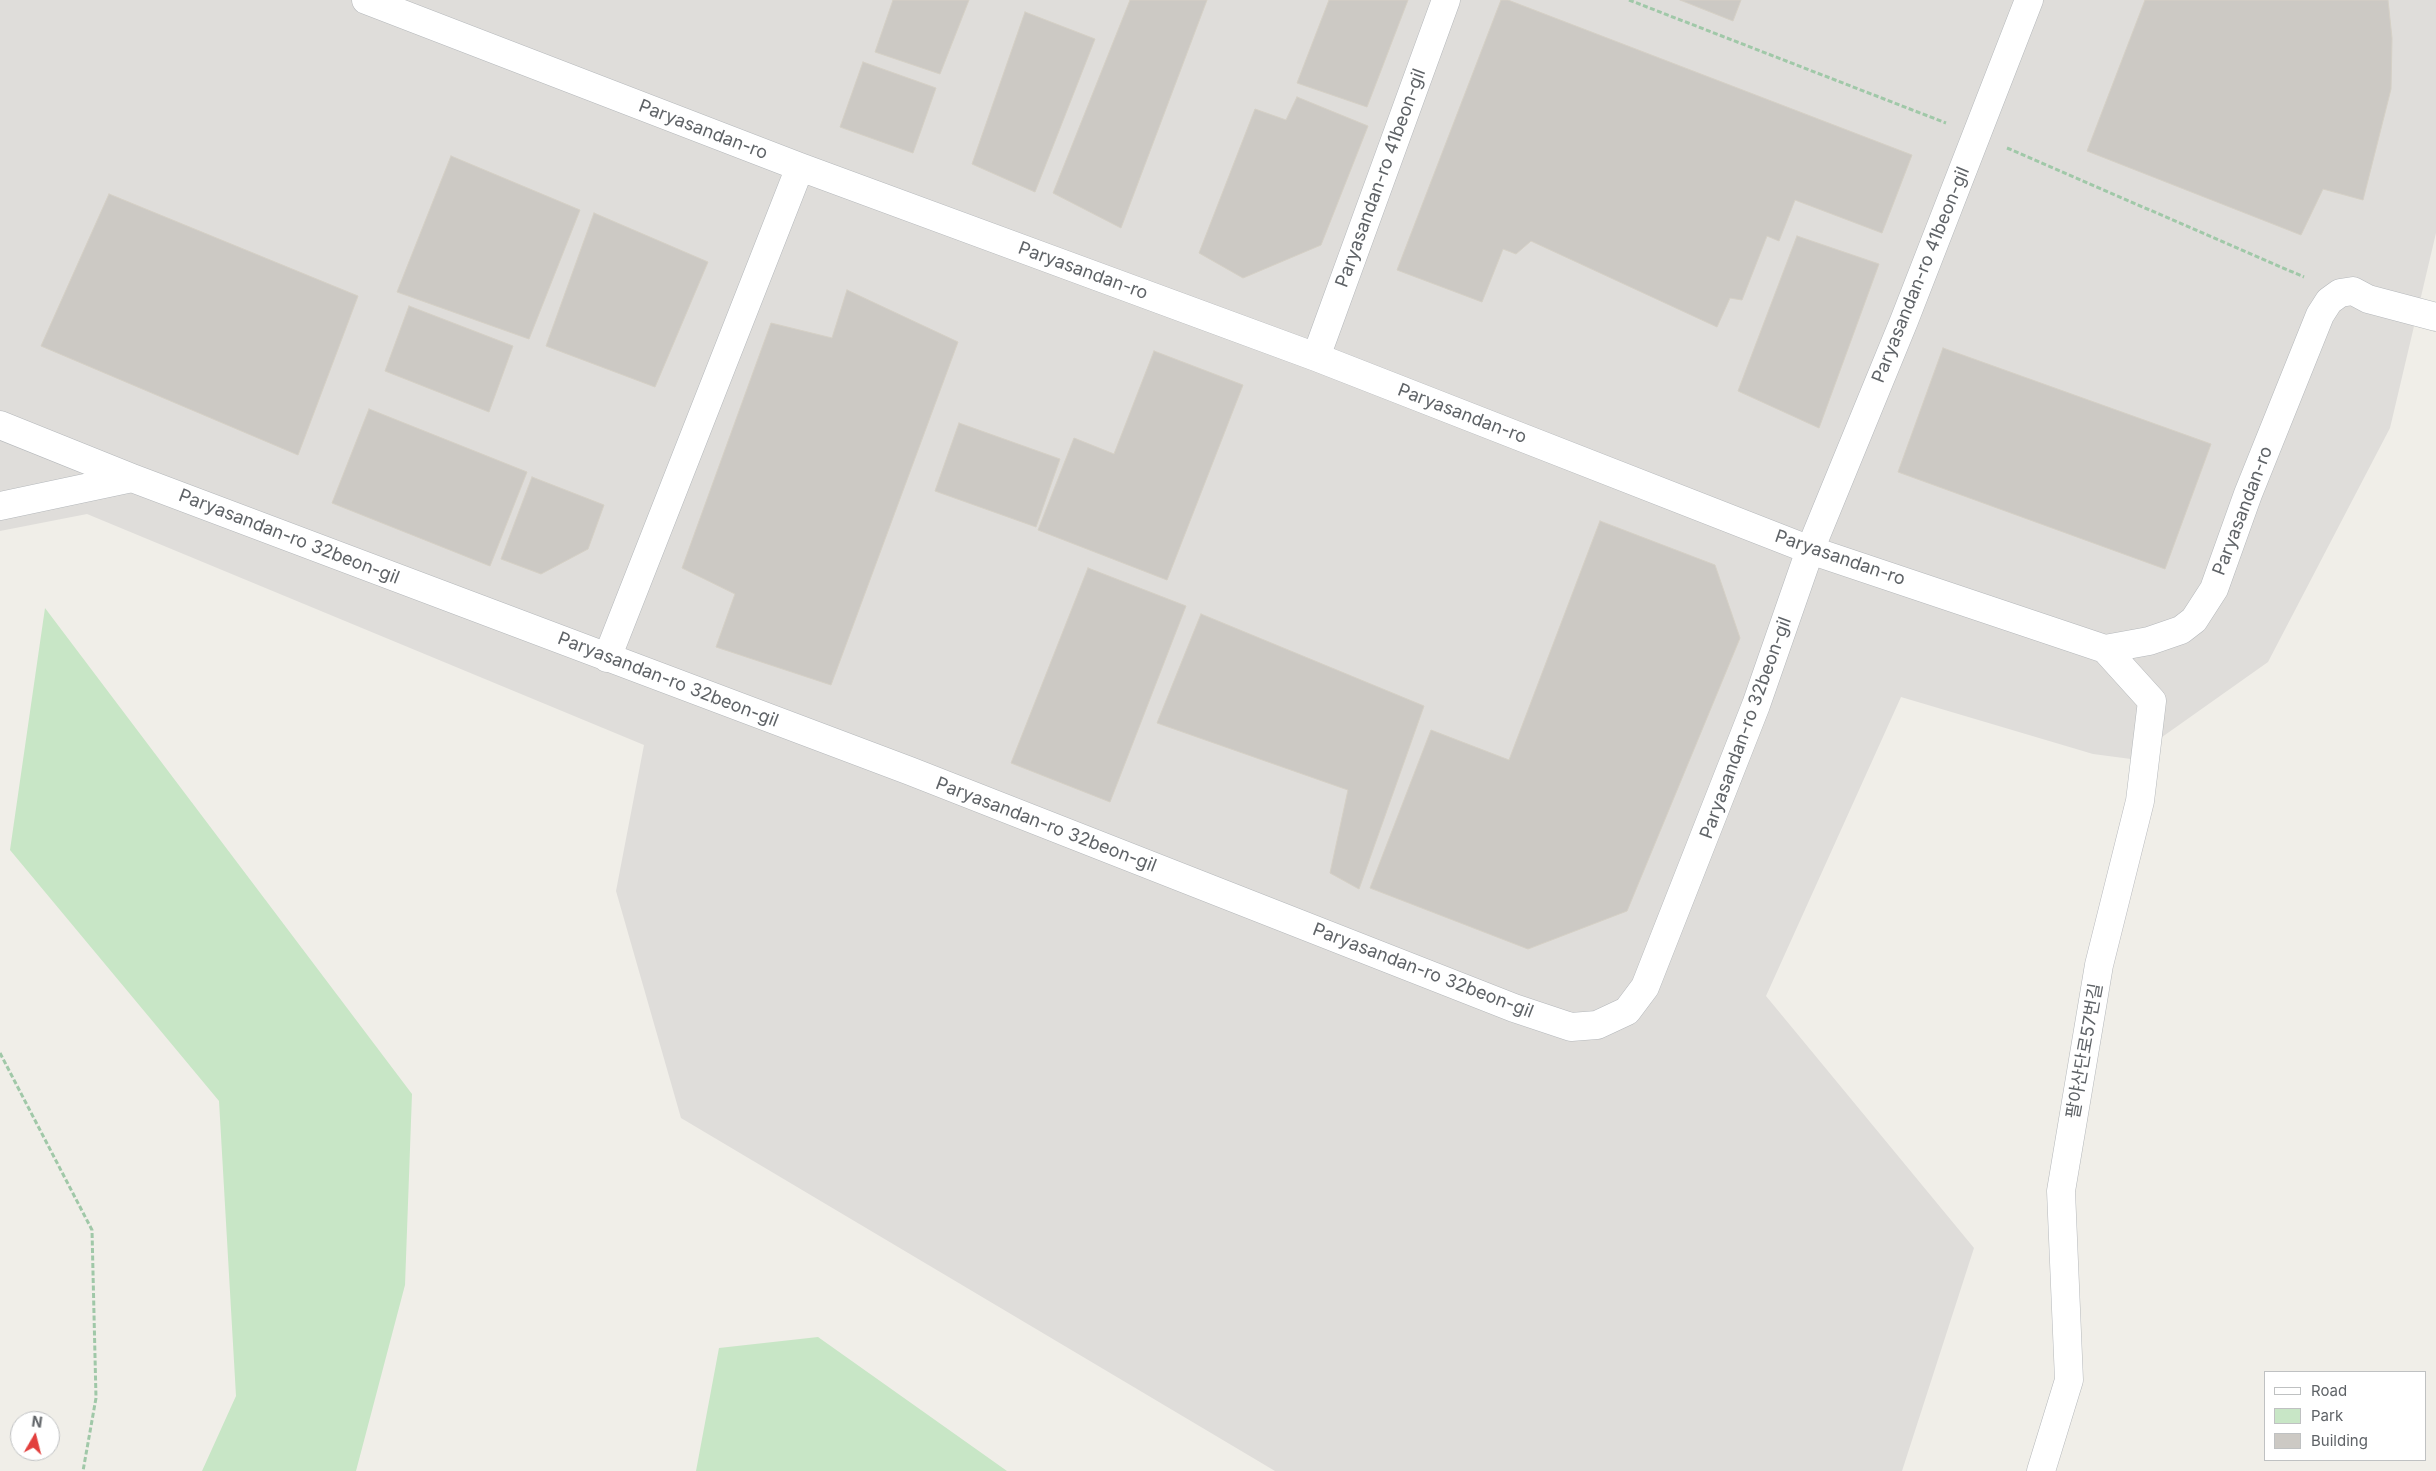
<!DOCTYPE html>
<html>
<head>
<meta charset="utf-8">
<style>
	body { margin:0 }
	#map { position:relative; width:2436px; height:1471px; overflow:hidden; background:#f0eee8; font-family:Inter,sans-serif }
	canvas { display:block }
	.legend { position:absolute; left:2264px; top:1371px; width:162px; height:90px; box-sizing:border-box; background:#fff; border:1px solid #bfc1c2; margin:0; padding:6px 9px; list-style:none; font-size:15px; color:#5f6367 }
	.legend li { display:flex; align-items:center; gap:10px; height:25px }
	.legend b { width:25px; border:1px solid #bfc1c2 }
	.north { position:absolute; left:10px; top:1411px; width:50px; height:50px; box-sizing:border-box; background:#fff; border:1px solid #bfc1c2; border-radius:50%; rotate:8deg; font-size:14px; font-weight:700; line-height:20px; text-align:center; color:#5f6367 }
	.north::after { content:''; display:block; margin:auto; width:18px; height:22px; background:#e23f3d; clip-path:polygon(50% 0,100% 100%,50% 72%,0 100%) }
</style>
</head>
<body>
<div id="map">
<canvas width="2436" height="1471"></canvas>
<ul class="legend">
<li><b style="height:6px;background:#fff"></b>Road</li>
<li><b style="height:14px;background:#c8e6c6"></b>Park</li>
<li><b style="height:14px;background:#ccc9c4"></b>Building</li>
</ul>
<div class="north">N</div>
</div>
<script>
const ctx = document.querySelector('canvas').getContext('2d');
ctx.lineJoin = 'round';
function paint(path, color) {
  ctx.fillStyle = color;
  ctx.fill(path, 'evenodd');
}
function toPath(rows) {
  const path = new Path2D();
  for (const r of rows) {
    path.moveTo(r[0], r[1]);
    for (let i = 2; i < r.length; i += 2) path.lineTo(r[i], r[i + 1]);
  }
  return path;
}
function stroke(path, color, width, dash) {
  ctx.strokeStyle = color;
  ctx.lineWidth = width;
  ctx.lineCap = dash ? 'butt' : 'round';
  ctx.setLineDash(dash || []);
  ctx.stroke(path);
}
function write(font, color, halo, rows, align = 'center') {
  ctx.font = font + ' Inter,"Noto Sans KR",sans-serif';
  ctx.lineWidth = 4;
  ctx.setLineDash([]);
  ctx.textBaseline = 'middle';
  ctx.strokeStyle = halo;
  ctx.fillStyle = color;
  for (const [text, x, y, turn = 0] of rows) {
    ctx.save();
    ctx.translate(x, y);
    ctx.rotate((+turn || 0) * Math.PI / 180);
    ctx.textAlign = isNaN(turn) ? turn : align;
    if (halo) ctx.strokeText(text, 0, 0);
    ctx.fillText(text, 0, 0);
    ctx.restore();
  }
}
paint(toPath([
	[0,0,2436,0,2436,233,2390,428,2268,662,2131,759,2093,754,1901,697,1766,996,1974,1248,1902,1471,1275,1471,681,1118,616,891,644,745,87,514,0,531]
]), '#dfddda');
paint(toPath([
	[45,608,412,1094,405,1285,356,1471,202,1471,236,1396,219,1101,10,850],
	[818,1337,1007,1471,696,1471,719,1348]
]), '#c8e6c6');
const building = toPath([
	[893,0,969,0,940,74,875,52,893,0],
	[1130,0,1207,0,1121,228,1053,193,1130,0],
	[1329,0,1408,0,1367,107,1297,83,1329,0],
	[1501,0,1508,0,1912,155,1882,233,1795,200,1779,241,1767,236,1742,300,1730,298,1717,327,1531,241,1516,254,1503,249,1482,302,1397,270,1501,0],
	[1680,0,1741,0,1733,21,1680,0],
	[2145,0,2388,0,2392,38,2391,89,2363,200,2323,189,2301,235,2087,151,2145,0],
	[1025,12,1095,39,1035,192,972,164,1025,12],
	[863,62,936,88,913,153,840,127,863,62],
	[1297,97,1368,126,1321,245,1243,278,1199,253,1255,109,1286,120,1297,97],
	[451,156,580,210,529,339,397,292,451,156],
	[109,194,358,296,298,455,41,346,109,194],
	[594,213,708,262,655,387,546,346,594,213],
	[1797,236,1879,264,1819,428,1738,391,1797,236],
	[847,290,958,342,831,685,716,647,735,594,682,568,771,323,832,338,847,290],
	[409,306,513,346,489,412,385,371,409,306],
	[1943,348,2211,444,2165,569,1898,472,1943,348],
	[1154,351,1243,385,1167,580,1038,530,1074,438,1114,454,1154,351],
	[369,409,527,472,490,566,332,503,369,409],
	[959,423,1060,459,1036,527,935,491,959,423],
	[532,477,604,505,588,549,541,574,501,559,532,477],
	[1600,521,1715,565,1740,638,1627,911,1528,949,1370,888,1431,730,1509,760,1600,521],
	[1088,568,1186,606,1110,802,1011,763,1088,568],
	[1201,614,1424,706,1359,889,1330,873,1348,790,1157,723,1201,614]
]);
paint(building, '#ccc9c4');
stroke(building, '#d5d0c6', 1);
const minor = toPath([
	[366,0,800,167,1316,357,1810,550,2105,649,2149,641,2181,630,2194,620,2214,589,2248,494,2320,315,2329,301,2340,293,2353,291,2368,299,2436,317],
	[1316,357,1446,0],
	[0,425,132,478,910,771,1514,1008,1571,1027,1597,1025,1627,1011,1645,987,1756,705,1810,550,1904,321,2029,0],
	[0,506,132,478],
	[607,658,800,167],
	[2041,1471,2069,1380,2061,1191,2099,965,2140,801,2152,701,2105,649]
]);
stroke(minor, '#b5b8bb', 29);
stroke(toPath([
	[1629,0,1946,123],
	[2007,148,2304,277],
	[0,1053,92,1230,96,1398,83,1471]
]), '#a0c8a8', 3, [5, 2.5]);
stroke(minor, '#fff', 28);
write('18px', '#5f6367', '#fff', [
	["Paryasandan-ro",703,130,21],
	["Paryasandan-ro 41beon-gil",1381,178,-70],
	["Paryasandan-ro",1083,271,20],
	["Paryasandan-ro 41beon-gil",1921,275,-68],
	["Paryasandan-ro",1462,414,21],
	["Paryasandan-ro",2243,511,-69],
	["Paryasandan-ro 32beon-gil",289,537,21],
	["Paryasandan-ro",1840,558,19],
	["Paryasandan-ro 32beon-gil",668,680,21],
	["Paryasandan-ro 32beon-gil",1746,728,-70],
	["Paryasandan-ro 32beon-gil",1046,825,21],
	["Paryasandan-ro 32beon-gil",1423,971,21],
	["팔야산단로57번길",2085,1051,-80]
]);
</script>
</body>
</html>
